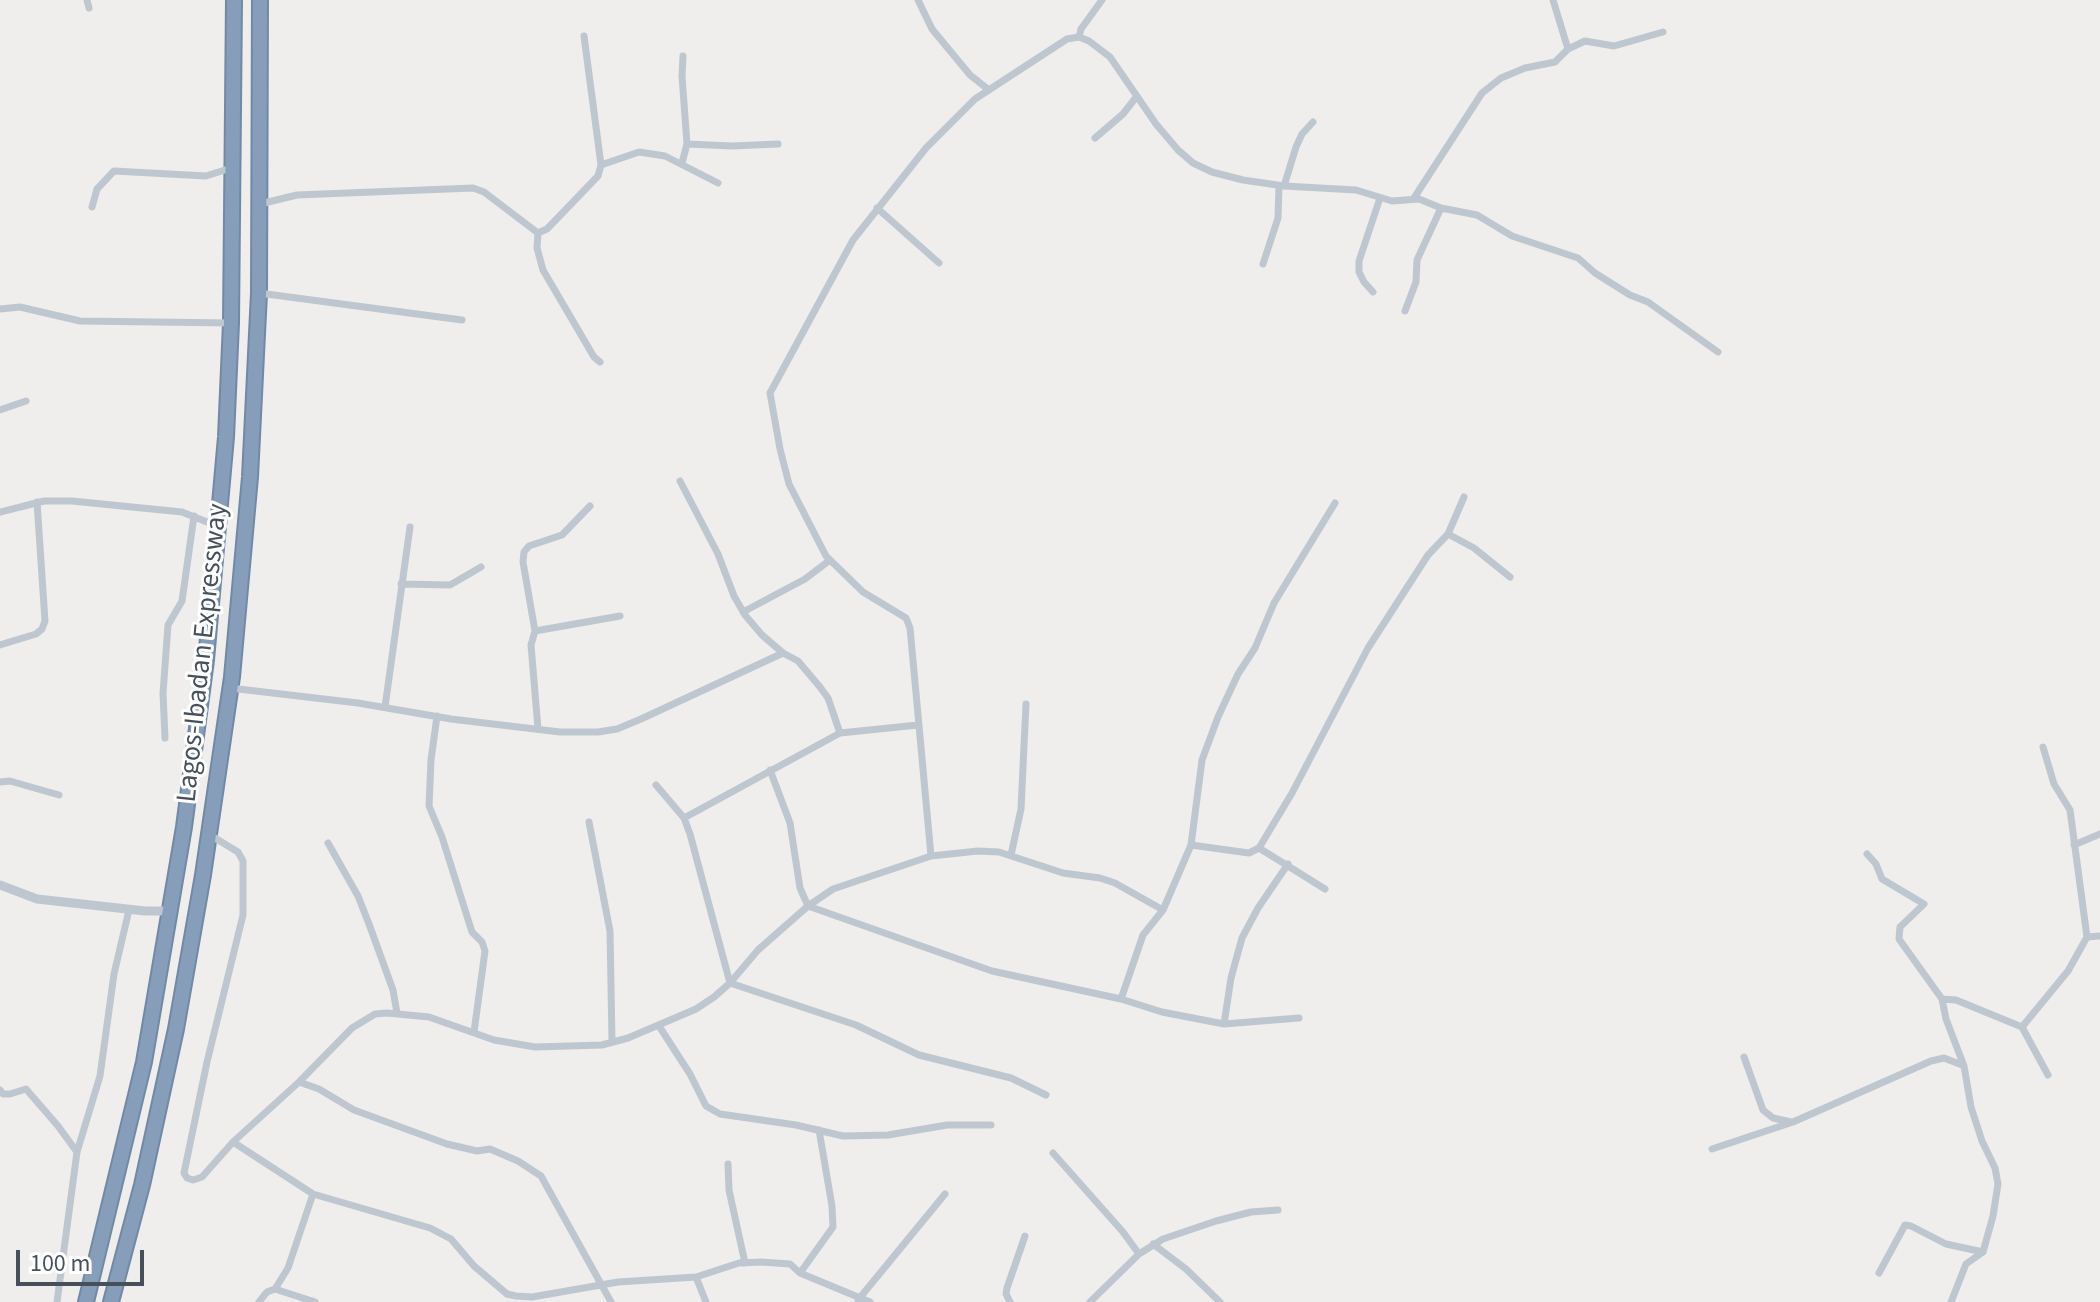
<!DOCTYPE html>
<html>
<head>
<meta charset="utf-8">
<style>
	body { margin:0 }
	#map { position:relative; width:2100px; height:1302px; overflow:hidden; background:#f0eded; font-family:"Source Sans 3",sans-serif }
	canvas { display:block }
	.scale { position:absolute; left:16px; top:1250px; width:128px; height:36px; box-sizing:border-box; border:4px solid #46505a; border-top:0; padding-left:10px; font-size:24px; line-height:28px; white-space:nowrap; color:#46505a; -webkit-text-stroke:6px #fff; paint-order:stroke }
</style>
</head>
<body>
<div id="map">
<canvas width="2100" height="1302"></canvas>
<div class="scale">100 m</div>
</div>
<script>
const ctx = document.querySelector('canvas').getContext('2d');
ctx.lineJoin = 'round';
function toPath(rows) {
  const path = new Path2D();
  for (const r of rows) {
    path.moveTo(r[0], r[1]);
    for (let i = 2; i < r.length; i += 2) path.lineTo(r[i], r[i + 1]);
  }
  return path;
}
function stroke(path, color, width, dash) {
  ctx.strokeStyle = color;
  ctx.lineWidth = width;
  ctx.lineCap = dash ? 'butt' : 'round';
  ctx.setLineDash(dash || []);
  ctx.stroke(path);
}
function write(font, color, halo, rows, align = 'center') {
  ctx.font = font + ' "Source Sans 3",sans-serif';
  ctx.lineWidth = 6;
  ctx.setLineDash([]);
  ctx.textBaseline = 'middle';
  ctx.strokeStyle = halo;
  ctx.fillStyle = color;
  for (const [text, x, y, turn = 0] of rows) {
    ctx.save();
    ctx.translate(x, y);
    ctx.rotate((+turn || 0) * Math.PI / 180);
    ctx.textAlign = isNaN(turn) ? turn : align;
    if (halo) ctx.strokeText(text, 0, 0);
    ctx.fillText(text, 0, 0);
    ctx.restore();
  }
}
const motorway = toPath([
	[86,1302,144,1062,184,827,206,660,226,437,231,323,234,0],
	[111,1302,142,1185,176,1029,203,875,232,677,250,477,259,293,260,0]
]);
stroke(motorway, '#7289a6', 18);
stroke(toPath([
	[87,0,89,8],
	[918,0,932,29,970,75,989,90],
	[1553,0,1568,49],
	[1079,37,1081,29,1102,0],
	[1095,138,1123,114,1137,96],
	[687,144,732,146,778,144],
	[682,163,687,144,682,76,683,56],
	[601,165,639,152,665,156,718,183],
	[1284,186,1296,147,1302,134,1313,122],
	[1414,198,1482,93,1501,78,1525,68,1555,62,1568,49,1585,41,1614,46,1663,32],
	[260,204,297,195,473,188,484,192,538,233],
	[92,207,97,189,114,171,206,176,231,168],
	[877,208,939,263],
	[538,233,547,229,598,176,601,165,584,36],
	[538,233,537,248,543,270,594,357,600,362],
	[1263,264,1278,218,1279,186],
	[1373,292,1364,282,1359,272,1359,261,1380,198],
	[259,293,462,320],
	[0,309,20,307,80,321,231,323],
	[1405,311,1416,282,1417,260,1441,208],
	[0,410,26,401],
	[680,481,718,554,734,596,745,615,762,635,783,653,798,661,820,687,828,698,840,733],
	[0,512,44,501,72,501,182,512,217,526],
	[1448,534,1474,548,1510,577],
	[401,584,450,585,481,567],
	[743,612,805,579,830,560],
	[535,631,523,562,524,552,529,546,562,535,590,506],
	[0,645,36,634,42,629,45,621,37,502],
	[230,688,358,703,451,719,560,732,598,732,617,729,641,719,783,653],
	[385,707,410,527],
	[437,716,431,760,429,806,442,837,472,932,482,942,485,951,474,1032],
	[538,729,531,645,535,631,620,616],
	[165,738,163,693,168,625,182,601,194,516],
	[770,770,790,823,800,888,808,906,992,971,1121,999,1162,1012,1224,1024,1299,1018],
	[0,782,10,781,59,795],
	[656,785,684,818,690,834,730,983],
	[684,818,840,733,918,725],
	[589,822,610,931,612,1042],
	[210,835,238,852,243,861,243,915,207,1062,184,1173,187,1178,193,1180,202,1177,233,1142,299,1082,352,1028,375,1014,387,1013,429,1017,494,1040,535,1047,602,1045,628,1038,696,1009,714,997,730,983,758,950,808,906,833,889,931,856,978,851,999,852,1063,873,1100,878,1115,883,1163,910],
	[328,843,358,896,369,924,393,990,397,1013],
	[1191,845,1249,853,1259,848,1292,793,1368,648,1428,555,1448,534,1464,497],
	[2074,845,2100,834],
	[1259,848,1325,889],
	[1867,854,1876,864,1882,879,1924,904,1900,927,1899,939,1942,999],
	[1011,855,1021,809,1026,704],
	[931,856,910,628,906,618,863,592,826,556,789,484,780,449,770,393,853,240,926,148,975,99,1067,39,1079,37,1089,41,1110,57,1156,124,1178,150,1193,163,1212,172,1243,180,1284,186,1356,190,1392,201,1419,199,1441,208,1477,215,1512,236,1578,258,1595,273,1630,295,1648,302,1718,352],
	[2087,937,2100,936],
	[730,983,856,1025,919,1055,1011,1078,1046,1095],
	[1121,999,1143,935,1163,910,1191,845,1202,760,1218,717,1238,674,1255,648,1274,603,1335,503],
	[1224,1024,1231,978,1242,938,1258,908,1288,864],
	[659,1026,690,1074,706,1106,720,1114,796,1125,843,1136,888,1135,947,1125,991,1125],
	[2022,1027,2048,1075],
	[1744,1057,1763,1110,1773,1118,1791,1122],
	[299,1082,319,1089,354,1110,447,1144,477,1151,490,1149,518,1161,541,1176,611,1302],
	[0,1090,3,1094,10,1094,26,1089,58,1126,77,1152],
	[233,1142,313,1194,430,1228,451,1239,474,1266,507,1294,516,1296,532,1297,618,1282,696,1277,739,1263,761,1262,790,1264,800,1273,870,1302],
	[1712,1149,1793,1122,1931,1061,1944,1058,1962,1065],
	[1053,1153,1123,1232,1139,1254],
	[728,1164,729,1190,745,1263],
	[1153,1244,1186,1269,1220,1302],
	[800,1273,833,1227,832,1206,819,1130],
	[1879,1273,1905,1225,1911,1226,1946,1244,1983,1252],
	[696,1277,706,1302],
	[275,1289,315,1302],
	[858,1300,945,1194],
	[57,1302,77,1152,100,1076,114,974,129,910],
	[259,1302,267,1292,275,1289,288,1268,313,1194],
	[1010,1302,1006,1294,1007,1288,1025,1236],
	[1090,1302,1139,1254,1163,1239,1216,1221,1251,1212,1278,1210],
	[1951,1302,1966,1264,1983,1252,1993,1216,1998,1184,1995,1168,1982,1141,1971,1107,1964,1066,1946,1019,1942,999,1956,1000,2022,1027,2068,971,2087,937,2070,810,2054,784,2043,747]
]), '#bec7cf', 7);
stroke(toPath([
	[0,885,37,899,145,911,170,911]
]), '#bec7cf', 9);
stroke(motorway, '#879eba', 14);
write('28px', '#46505a', '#fff', [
	["Lagos-Ibadan Expressway",204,653,-84]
]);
</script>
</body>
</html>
